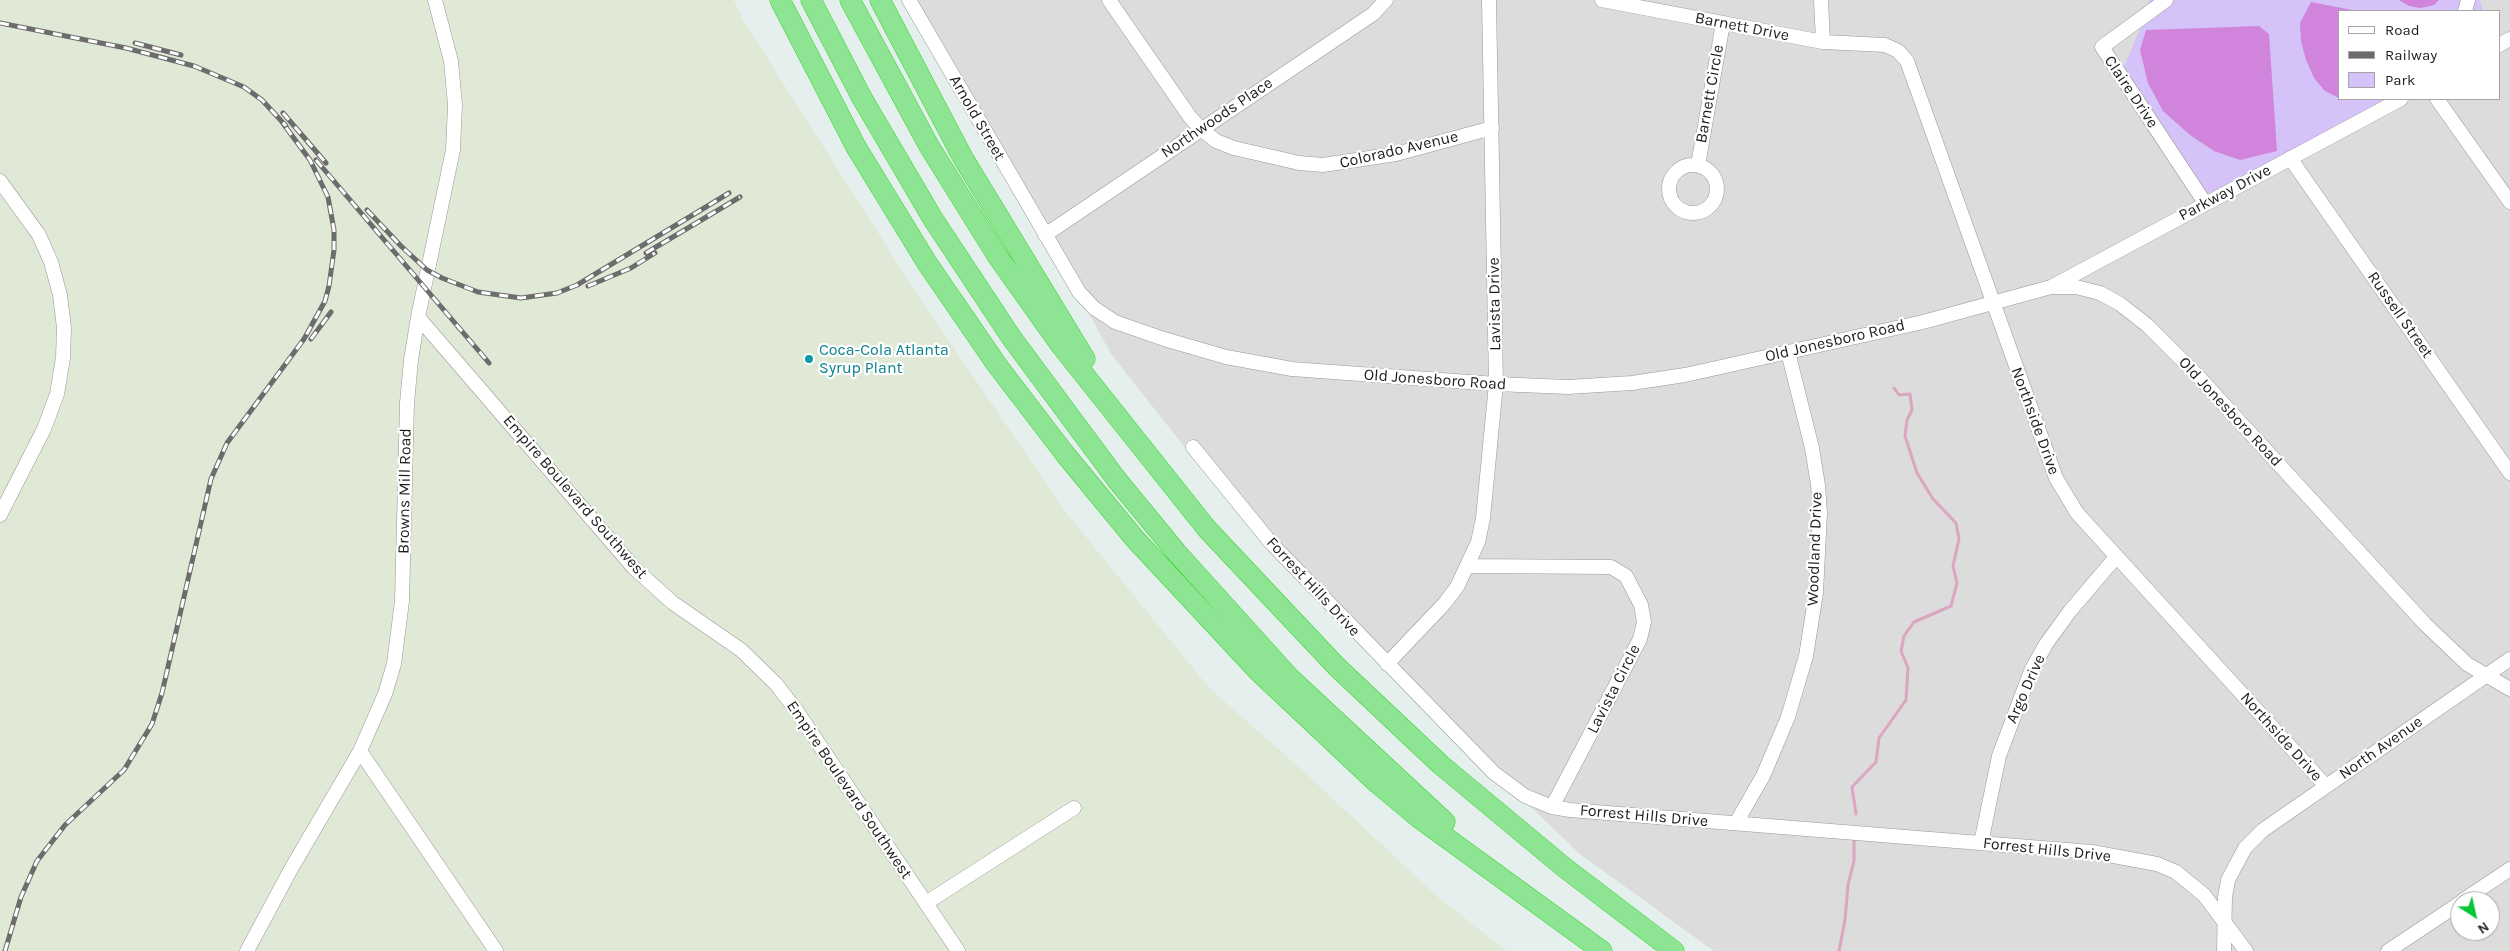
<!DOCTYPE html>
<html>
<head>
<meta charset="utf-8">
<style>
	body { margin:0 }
	#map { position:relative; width:2510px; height:951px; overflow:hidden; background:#e4efee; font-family:Karla,sans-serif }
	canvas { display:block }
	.legend { position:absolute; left:2338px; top:10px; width:162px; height:90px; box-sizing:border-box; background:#fff; border:1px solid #a5a5a5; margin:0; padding:6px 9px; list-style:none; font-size:15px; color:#1e1e1e }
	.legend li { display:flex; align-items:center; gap:10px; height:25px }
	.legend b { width:25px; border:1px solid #a5a5a5 }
	.north { position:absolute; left:2450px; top:891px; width:50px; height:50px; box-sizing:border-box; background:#fff; border:1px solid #a5a5a5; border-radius:50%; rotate:145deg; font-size:14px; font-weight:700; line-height:20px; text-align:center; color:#1e1e1e }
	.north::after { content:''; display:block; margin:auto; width:18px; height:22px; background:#05c735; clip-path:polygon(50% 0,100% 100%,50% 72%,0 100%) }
</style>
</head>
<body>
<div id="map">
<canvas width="2510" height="951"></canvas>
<ul class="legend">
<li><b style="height:6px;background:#fff"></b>Road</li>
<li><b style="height:6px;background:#6c6c6c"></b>Railway</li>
<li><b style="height:14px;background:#d4c2f8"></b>Park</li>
</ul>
<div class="north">N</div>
</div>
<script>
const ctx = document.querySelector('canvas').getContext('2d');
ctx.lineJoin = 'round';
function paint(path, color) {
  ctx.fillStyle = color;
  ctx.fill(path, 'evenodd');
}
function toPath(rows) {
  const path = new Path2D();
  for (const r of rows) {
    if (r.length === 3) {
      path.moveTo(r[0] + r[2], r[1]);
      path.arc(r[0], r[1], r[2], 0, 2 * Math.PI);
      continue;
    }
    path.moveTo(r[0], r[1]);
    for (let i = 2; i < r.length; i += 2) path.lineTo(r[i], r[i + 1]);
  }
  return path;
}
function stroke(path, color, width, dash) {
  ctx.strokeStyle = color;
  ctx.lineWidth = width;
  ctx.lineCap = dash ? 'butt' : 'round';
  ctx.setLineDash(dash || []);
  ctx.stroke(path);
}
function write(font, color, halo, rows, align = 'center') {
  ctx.font = font + ' Karla,sans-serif';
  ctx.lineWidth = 4.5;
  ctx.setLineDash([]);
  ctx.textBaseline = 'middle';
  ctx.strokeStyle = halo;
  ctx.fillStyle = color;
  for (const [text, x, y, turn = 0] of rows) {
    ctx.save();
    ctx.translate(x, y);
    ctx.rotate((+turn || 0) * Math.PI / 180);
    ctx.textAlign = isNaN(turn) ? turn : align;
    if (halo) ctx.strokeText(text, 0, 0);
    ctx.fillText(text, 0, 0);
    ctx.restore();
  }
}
paint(toPath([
	[910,0,2148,0,2208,199,2397,99,2499,99,2499,11,2483,11,2480,0,2510,0,2510,951,1714,951,1580,854,1390,672,1233,508,1111,354,1041,225],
	[2460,901,2490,901,2490,931,2460,931]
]), '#dbdcdb');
paint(toPath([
	[0,0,734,0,743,20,913,288,1064,510,1210,689,1301,769,1439,898,1507,951,0,951]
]), '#e0e8d6');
paint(toPath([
	[2148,0,2480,0,2483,11,2339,11,2339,99,2397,99,2208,199,2121,74,2149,7]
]), '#d4c2f8');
paint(toPath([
	[2399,0,2439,0,2434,5,2421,8,2409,6],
	[2311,2,2357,11,2339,11,2339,98,2325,91,2314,78,2306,60,2301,41,2300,23],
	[2259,26,2269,34,2277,151,2240,160,2214,151,2190,135,2163,111,2148,83,2140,50,2146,30]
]), '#d084dc');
stroke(toPath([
	[1856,814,1852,787,1876,762,1879,738,1906,700,1908,668,1901,651,1904,636,1914,622,1951,606,1957,583,1953,566,1959,539,1956,523,1933,499,1917,473,1905,436,1907,420,1912,410,1910,394,1899,395,1894,388],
	[1839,951,1845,920,1848,885,1854,861,1854,841]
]), '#dca5c2', 3);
const minor = toPath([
	[909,0,1079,292,1094,308,1115,322,1164,339,1226,357,1292,369,1496,384,1568,387,1632,383,1685,375,1923,322,2051,287,2076,287,2100,293,2120,304,2147,325,2197,375,2425,624,2467,664,2510,689],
	[1109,0,1190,117,1201,129,1216,141,1234,148,1299,163,1323,165,1396,154,1492,128],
	[1602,0,1823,42,1885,45,1898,51,1907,61,2056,478,2077,513,2326,786],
	[1821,0,1823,42],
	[2166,0,2102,47,2205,203],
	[2465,11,2468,0],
	[2499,45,2510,39],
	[2437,99,2510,202],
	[2290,158,2510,473],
	[1693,189,24],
	[1698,165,1723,23],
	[0,181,39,235,51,262,60,295,64,328,63,358,57,394,44,429,0,515],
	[1045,235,1373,14,1386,0],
	[2051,287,2401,99],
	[418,317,634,568,673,603,741,650,776,684,796,710,958,951],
	[1193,447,1271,543,1494,773,1525,796,1552,807,1570,810,2092,852,2157,864,2176,872,2204,895,2246,951],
	[1469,566,1611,567,1626,576,1641,605,1644,622,1640,639,1552,807],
	[1387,664,1444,604,1457,587,1478,542,1483,518,1496,384,1489,0],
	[360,751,496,951],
	[1736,823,1763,776,1788,717,1806,656,1816,593,1820,513,1818,485,1812,448,1788,352],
	[1981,843,1999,756,2031,671,2046,644,2070,611,2116,557],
	[2462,901,2510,869],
	[926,903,1074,808],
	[247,951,291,869,360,751,385,694,394,664,402,601,407,403,411,360,418,317,453,150,455,105,451,61,435,0],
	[2224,951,2225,897,2228,880,2245,848,2263,830,2510,659],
	[2388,951,2460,903]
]);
const highway = toPath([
	[780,0,856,147,927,263,997,365,1065,454,1135,539,1258,671,1377,783,1419,818,1602,951],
	[811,0,862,98,933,219,1011,337,1117,480,1177,553,1290,678,1445,822],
	[850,0,929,146,998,257,1059,343,1207,529,1337,667,1441,765,1565,868,1674,951],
	[880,0,963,158,1085,359]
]);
stroke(minor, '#989898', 15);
stroke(highway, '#38d628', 21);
stroke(minor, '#fff', 14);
stroke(highway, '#8de593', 20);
const rail = toPath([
	[0,23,126,48,194,66,244,87,262,100,286,126],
	[135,43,181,55],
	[283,113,326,163],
	[316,160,489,363],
	[367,210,401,246,427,270,442,278,478,292,521,298,557,293,577,285,729,193],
	[646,253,740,197],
	[588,286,631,268,655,253],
	[311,339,331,312],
	[5,951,21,897,37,861,65,825,124,770,152,724,162,693,211,479,227,443,304,339,325,301,329,286,334,250,334,230,328,197,310,160,282,122]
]);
stroke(rail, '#6c6c6c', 5);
stroke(rail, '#fff', 3, [9]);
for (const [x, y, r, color] of [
	[809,359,5,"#0f9aa8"]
]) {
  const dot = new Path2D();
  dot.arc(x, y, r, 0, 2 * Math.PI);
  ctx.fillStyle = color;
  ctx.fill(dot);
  stroke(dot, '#fff', 2);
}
write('16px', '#1e1e1e', '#fff', [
	["Barnett Drive",1742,27,11],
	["Claire Drive",2131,92,56],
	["Barnett Circle",1710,94,-80],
	["Arnold Street",977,118,60],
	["Northwoods Place",1217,118,-34],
	["Colorado Avenue",1399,150,-13],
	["Parkway Drive",2225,193,-28],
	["Lavista Drive",1495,304,-91],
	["Russell Street",2400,315,55],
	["Old Jonesboro Road",1835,341,-13],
	["Old Jonesboro Road",1435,380,4],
	["Old Jonesboro Road",2230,412,47],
	["Northside Drive",2035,421,70],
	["Browns Mill Road",405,491,-89],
	["Empire Boulevard Southwest",575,497,49],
	["Woodland Drive",1815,549,-88],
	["Forrest Hills Drive",1313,587,47],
	["Lavista Circle",1614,689,-63],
	["Argo Drive",2026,689,-66],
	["Northside Drive",2281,737,48],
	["North Avenue",2381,748,-35],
	["Empire Boulevard Southwest",849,790,56],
	["Forrest Hills Drive",1644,816,5],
	["Forrest Hills Drive",2047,850,6]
]);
write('16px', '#0d838f', '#fff', [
	["Coca-Cola Atlanta",819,350],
	["Syrup Plant",819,368]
], 'left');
</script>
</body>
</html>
